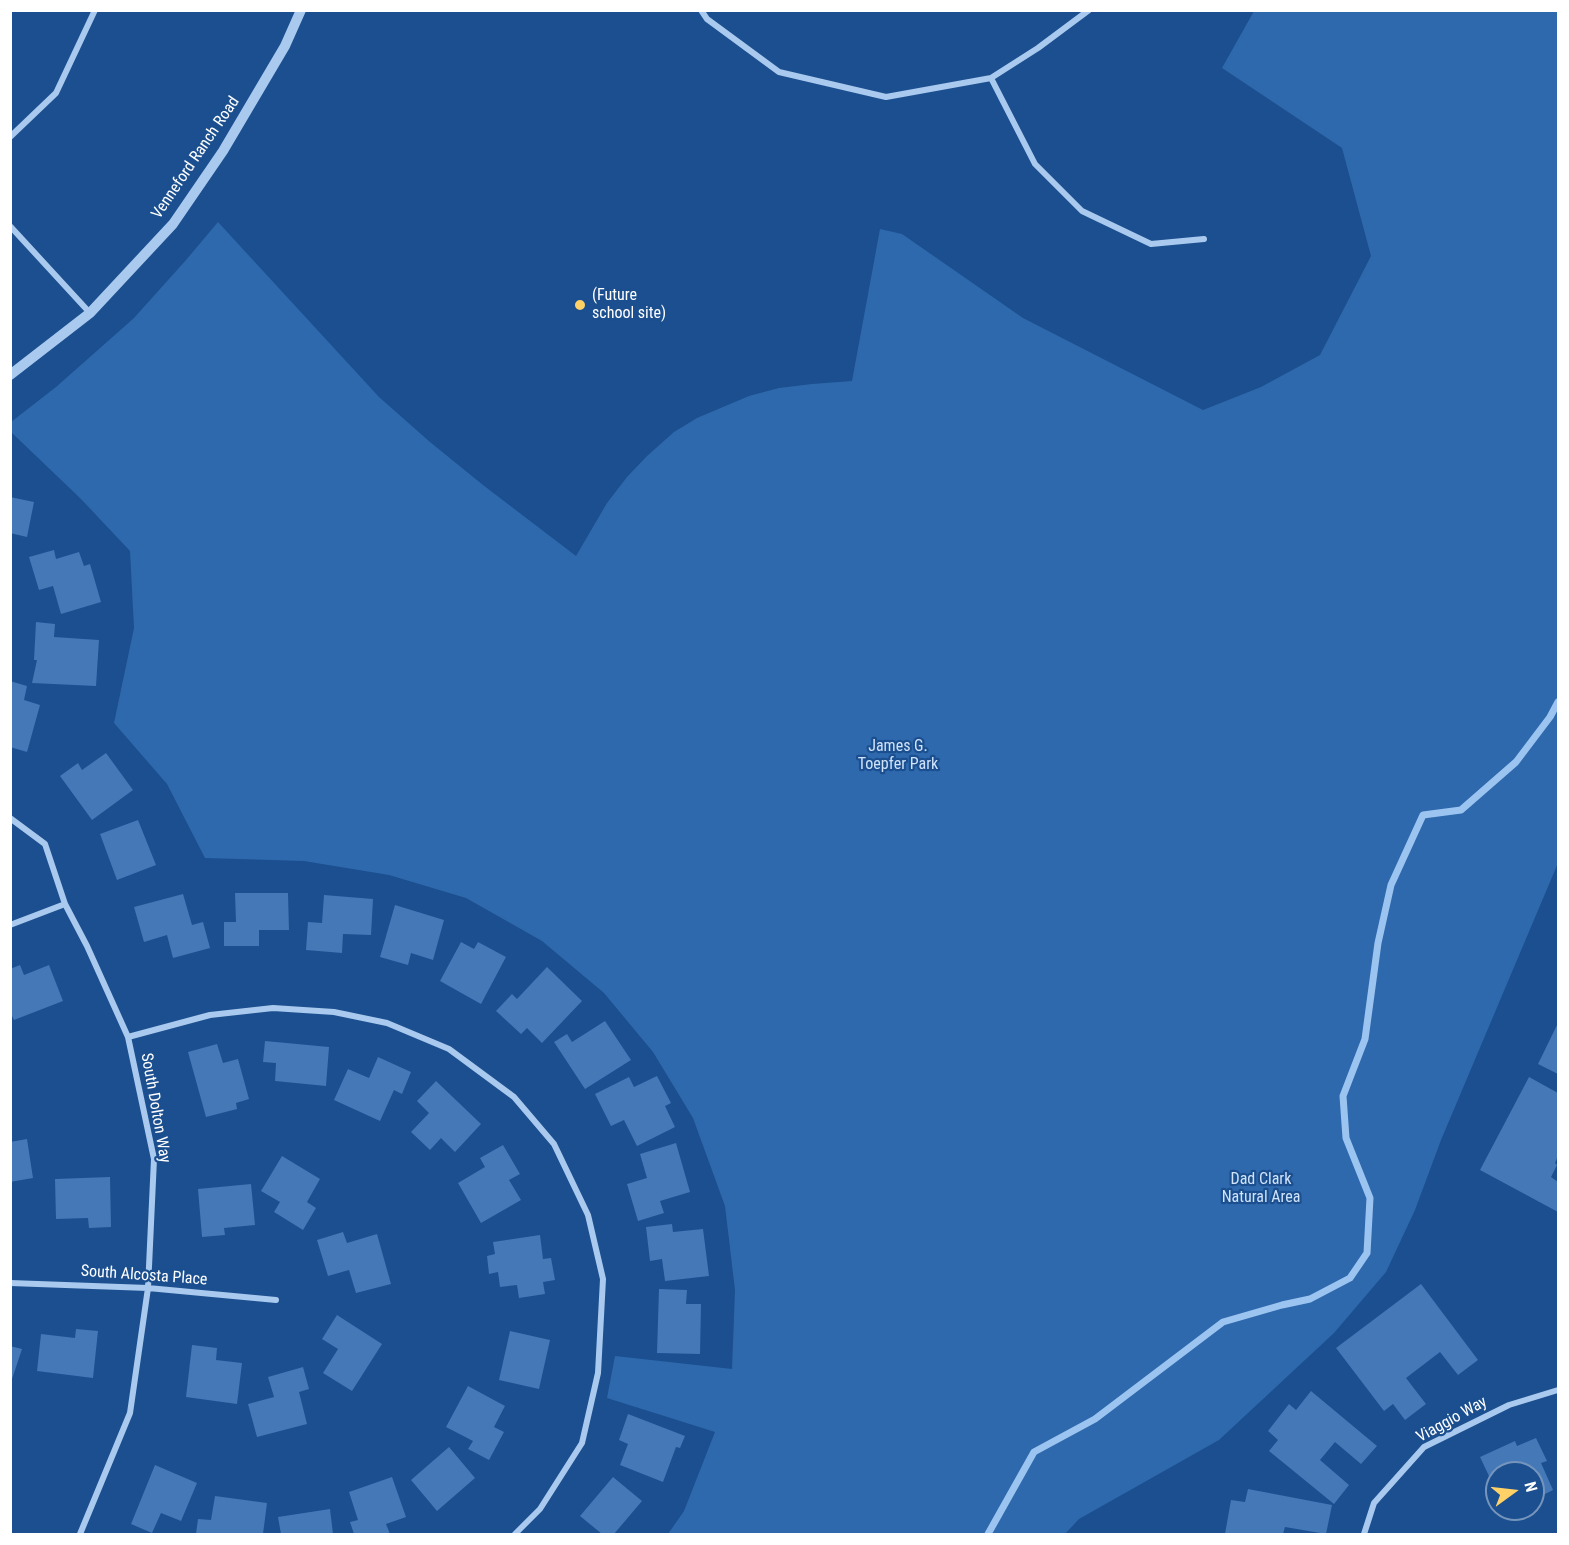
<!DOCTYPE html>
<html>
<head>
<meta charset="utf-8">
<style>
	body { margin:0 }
	#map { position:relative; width:1569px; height:1545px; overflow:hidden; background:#1b4f8f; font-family:"Roboto Condensed",sans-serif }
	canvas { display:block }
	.frame { position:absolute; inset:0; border:12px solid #fff; pointer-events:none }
	.north { position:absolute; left:1485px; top:1461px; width:60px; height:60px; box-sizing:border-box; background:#1b4f8f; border:2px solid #7695bc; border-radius:50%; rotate:75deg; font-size:16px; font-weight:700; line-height:24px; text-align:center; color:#fff }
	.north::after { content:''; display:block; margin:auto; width:21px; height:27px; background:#ffd166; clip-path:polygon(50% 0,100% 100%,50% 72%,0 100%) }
</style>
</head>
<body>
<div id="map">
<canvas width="1569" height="1545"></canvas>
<div class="frame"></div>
<div class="north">N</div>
</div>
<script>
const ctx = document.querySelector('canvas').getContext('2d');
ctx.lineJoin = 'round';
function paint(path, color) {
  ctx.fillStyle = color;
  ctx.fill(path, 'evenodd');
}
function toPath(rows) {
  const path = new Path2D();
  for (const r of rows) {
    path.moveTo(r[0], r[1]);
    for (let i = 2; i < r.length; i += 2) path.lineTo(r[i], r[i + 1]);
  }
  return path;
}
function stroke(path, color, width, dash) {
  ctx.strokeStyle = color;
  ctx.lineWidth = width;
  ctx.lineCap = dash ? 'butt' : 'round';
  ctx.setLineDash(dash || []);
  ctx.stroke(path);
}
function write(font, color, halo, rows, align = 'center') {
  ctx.font = font + ' "Roboto Condensed",sans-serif';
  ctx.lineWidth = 4.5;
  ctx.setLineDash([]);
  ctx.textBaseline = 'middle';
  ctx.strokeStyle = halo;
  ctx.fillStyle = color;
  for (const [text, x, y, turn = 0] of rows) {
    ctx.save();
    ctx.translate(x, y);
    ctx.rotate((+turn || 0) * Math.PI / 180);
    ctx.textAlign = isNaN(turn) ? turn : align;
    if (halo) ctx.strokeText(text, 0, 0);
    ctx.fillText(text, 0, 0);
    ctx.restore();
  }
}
paint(toPath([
	[1254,11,1558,11,1558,863,1441,1140,1415,1210,1386,1272,1334,1333,1219,1440,1079,1519,1065,1534,668,1534,684,1511,715,1432,607,1398,615,1356,732,1369,735,1290,725,1206,693,1118,653,1052,604,993,542,941,466,898,389,875,304,861,205,858,167,784,114,723,134,628,130,551,81,499,11,432,11,422,56,387,134,318,186,260,218,222,379,397,430,442,483,485,576,556,607,503,627,477,647,456,674,432,697,418,749,396,779,388,812,384,852,381,880,229,902,234,1023,318,1203,410,1261,387,1320,355,1371,256,1342,148,1222,68]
]), '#2e69ad');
stroke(toPath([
	[988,1534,1034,1452,1095,1419,1223,1322,1282,1305,1310,1299,1350,1278,1367,1253,1370,1198,1346,1138,1343,1096,1365,1039,1378,943,1391,885,1423,815,1461,810,1516,762,1550,717,1558,702]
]), '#9cc4f0', 7);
paint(toPath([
	[10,497,34,502,27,537,10,533],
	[54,550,56,559,79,552,84,566,90,564,101,602,61,614,53,586,39,590,29,557],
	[36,622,55,624,54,637,99,640,96,686,32,683,37,660,34,660],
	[10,681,27,686,24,700,40,705,27,752,10,747],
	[106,753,133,790,92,820,60,776,78,763,82,770],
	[138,820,156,865,117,880,100,834],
	[235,893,288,893,289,930,259,930,259,946,224,946,224,922,236,922],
	[183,894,192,925,203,922,210,948,173,958,167,935,144,942,134,907],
	[324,895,373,899,371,935,343,934,342,953,306,950,308,922,322,923],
	[395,905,444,920,433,960,411,953,408,965,380,957],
	[461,942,474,949,478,942,506,957,481,1004,440,981],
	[20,965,24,975,49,965,63,1001,14,1020,10,1012,10,969],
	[547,967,582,1001,542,1043,527,1028,521,1034,496,1011,512,994,517,999],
	[605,1021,631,1060,585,1089,554,1042,567,1034,572,1042],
	[1558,1023,1558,1074,1538,1064],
	[265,1041,329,1047,326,1086,275,1081,276,1063,263,1062],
	[217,1044,223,1063,238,1059,249,1099,236,1103,237,1109,206,1117,188,1052],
	[378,1057,411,1072,402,1094,394,1090,380,1121,334,1100,348,1069,369,1078],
	[657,1076,671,1103,665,1106,675,1127,637,1146,624,1120,611,1126,595,1094,629,1077,634,1087],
	[1529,1077,1558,1093,1558,1156,1555,1163,1557,1165,1551,1177,1558,1182,1558,1212,1480,1170],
	[436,1081,481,1124,455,1152,441,1138,430,1150,411,1132,429,1113,417,1101],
	[27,1139,33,1178,10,1182,10,1142],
	[676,1143,690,1192,660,1201,664,1213,638,1221,627,1184,647,1178,640,1154],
	[503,1145,520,1174,509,1180,521,1200,481,1223,458,1183,485,1167,480,1158],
	[282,1156,320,1179,307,1202,316,1208,303,1230,274,1212,280,1202,261,1191],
	[110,1177,111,1227,89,1228,88,1218,56,1219,55,1179],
	[251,1184,255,1225,224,1228,225,1235,202,1237,198,1189],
	[672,1224,673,1232,703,1229,709,1276,665,1281,662,1259,650,1261,646,1227],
	[343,1232,347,1243,377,1234,391,1284,356,1293,349,1270,328,1276,317,1240],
	[540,1235,543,1259,551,1258,555,1280,543,1282,545,1294,519,1298,517,1285,500,1287,498,1272,489,1274,487,1256,495,1254,493,1242],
	[1421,1284,1478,1360,1458,1375,1440,1352,1406,1378,1426,1404,1405,1420,1393,1404,1384,1411,1336,1348],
	[659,1289,687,1290,686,1304,701,1304,700,1354,657,1353],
	[337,1315,382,1344,352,1391,323,1373,338,1349,322,1339],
	[76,1329,98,1331,93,1378,37,1371,41,1334,75,1338],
	[510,1331,550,1340,539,1389,499,1380],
	[192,1345,217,1348,216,1360,242,1363,237,1404,186,1397],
	[10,1346,22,1349,11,1382,10,1382],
	[303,1367,309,1389,299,1392,307,1424,257,1437,248,1404,274,1397,268,1377],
	[468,1386,505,1406,494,1427,504,1432,489,1460,468,1449,473,1441,446,1427],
	[1311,1391,1377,1446,1361,1464,1335,1442,1320,1460,1349,1485,1334,1504,1269,1451,1278,1440,1268,1431,1289,1404,1296,1410],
	[628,1414,685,1436,680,1448,676,1447,663,1482,620,1465,628,1444,619,1440],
	[1536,1438,1547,1461,1541,1463,1553,1490,1533,1500,1533,1473,1497,1473,1497,1493,1480,1457,1515,1441,1517,1446],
	[449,1447,475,1478,437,1511,411,1480],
	[155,1465,197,1483,181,1521,161,1513,152,1533,131,1524],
	[392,1477,406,1517,386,1524,390,1534,354,1534,350,1522,358,1520,349,1492],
	[613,1477,642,1501,614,1534,602,1534,580,1516],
	[1248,1489,1332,1505,1326,1534,1285,1527,1283,1534,1225,1534,1231,1500,1245,1502],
	[215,1496,267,1503,263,1534,196,1534,198,1519,211,1520],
	[1497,1498,1497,1509,1513,1509,1498,1516,1491,1501],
	[330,1509,333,1534,281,1534,278,1517]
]), '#4478b7');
stroke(toPath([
	[701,10,707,19,779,72,886,97,991,78,1038,48,1089,10],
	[991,78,1035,164,1082,211,1151,244,1204,239],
	[10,137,56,93,95,10],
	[10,226,90,313],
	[10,818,45,844,65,904,87,946,128,1037,154,1159,148,1288,130,1413,80,1534],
	[10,925,65,904],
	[128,1037,210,1015,273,1008,334,1012,387,1023,449,1049,514,1097,554,1144,588,1215,603,1279,598,1373,582,1443,540,1509,515,1534],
	[10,1283,148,1288,276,1300],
	[1364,1534,1374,1503,1424,1447,1509,1405,1558,1390]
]), '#a9c9ee', 6);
stroke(toPath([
	[10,375,90,313,173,224,223,151,285,46,301,10]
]), '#a9c9ee', 10);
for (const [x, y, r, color] of [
	[580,305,6,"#ffd166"]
]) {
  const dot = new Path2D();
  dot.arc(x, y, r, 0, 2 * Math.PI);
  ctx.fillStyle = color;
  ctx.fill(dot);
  stroke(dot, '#1b4f8f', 2);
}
write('16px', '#fff', '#1b4f8f', [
	["Venneford Ranch Road",196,158,-56],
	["South Dolton Way",155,1108,80],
	["South Alcosta Place",144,1276,4],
	["Viaggio Way",1452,1420,-29]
]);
write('16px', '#fff', '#1b4f8f', [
	["(Future",592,296],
	["school site)",592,314]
], 'left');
write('16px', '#cfe3fa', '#1b4f8f', [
	["James G.",898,747],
	["Toepfer Park",898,765],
	["Dad Clark",1261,1180],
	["Natural Area",1261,1198]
]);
</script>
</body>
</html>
